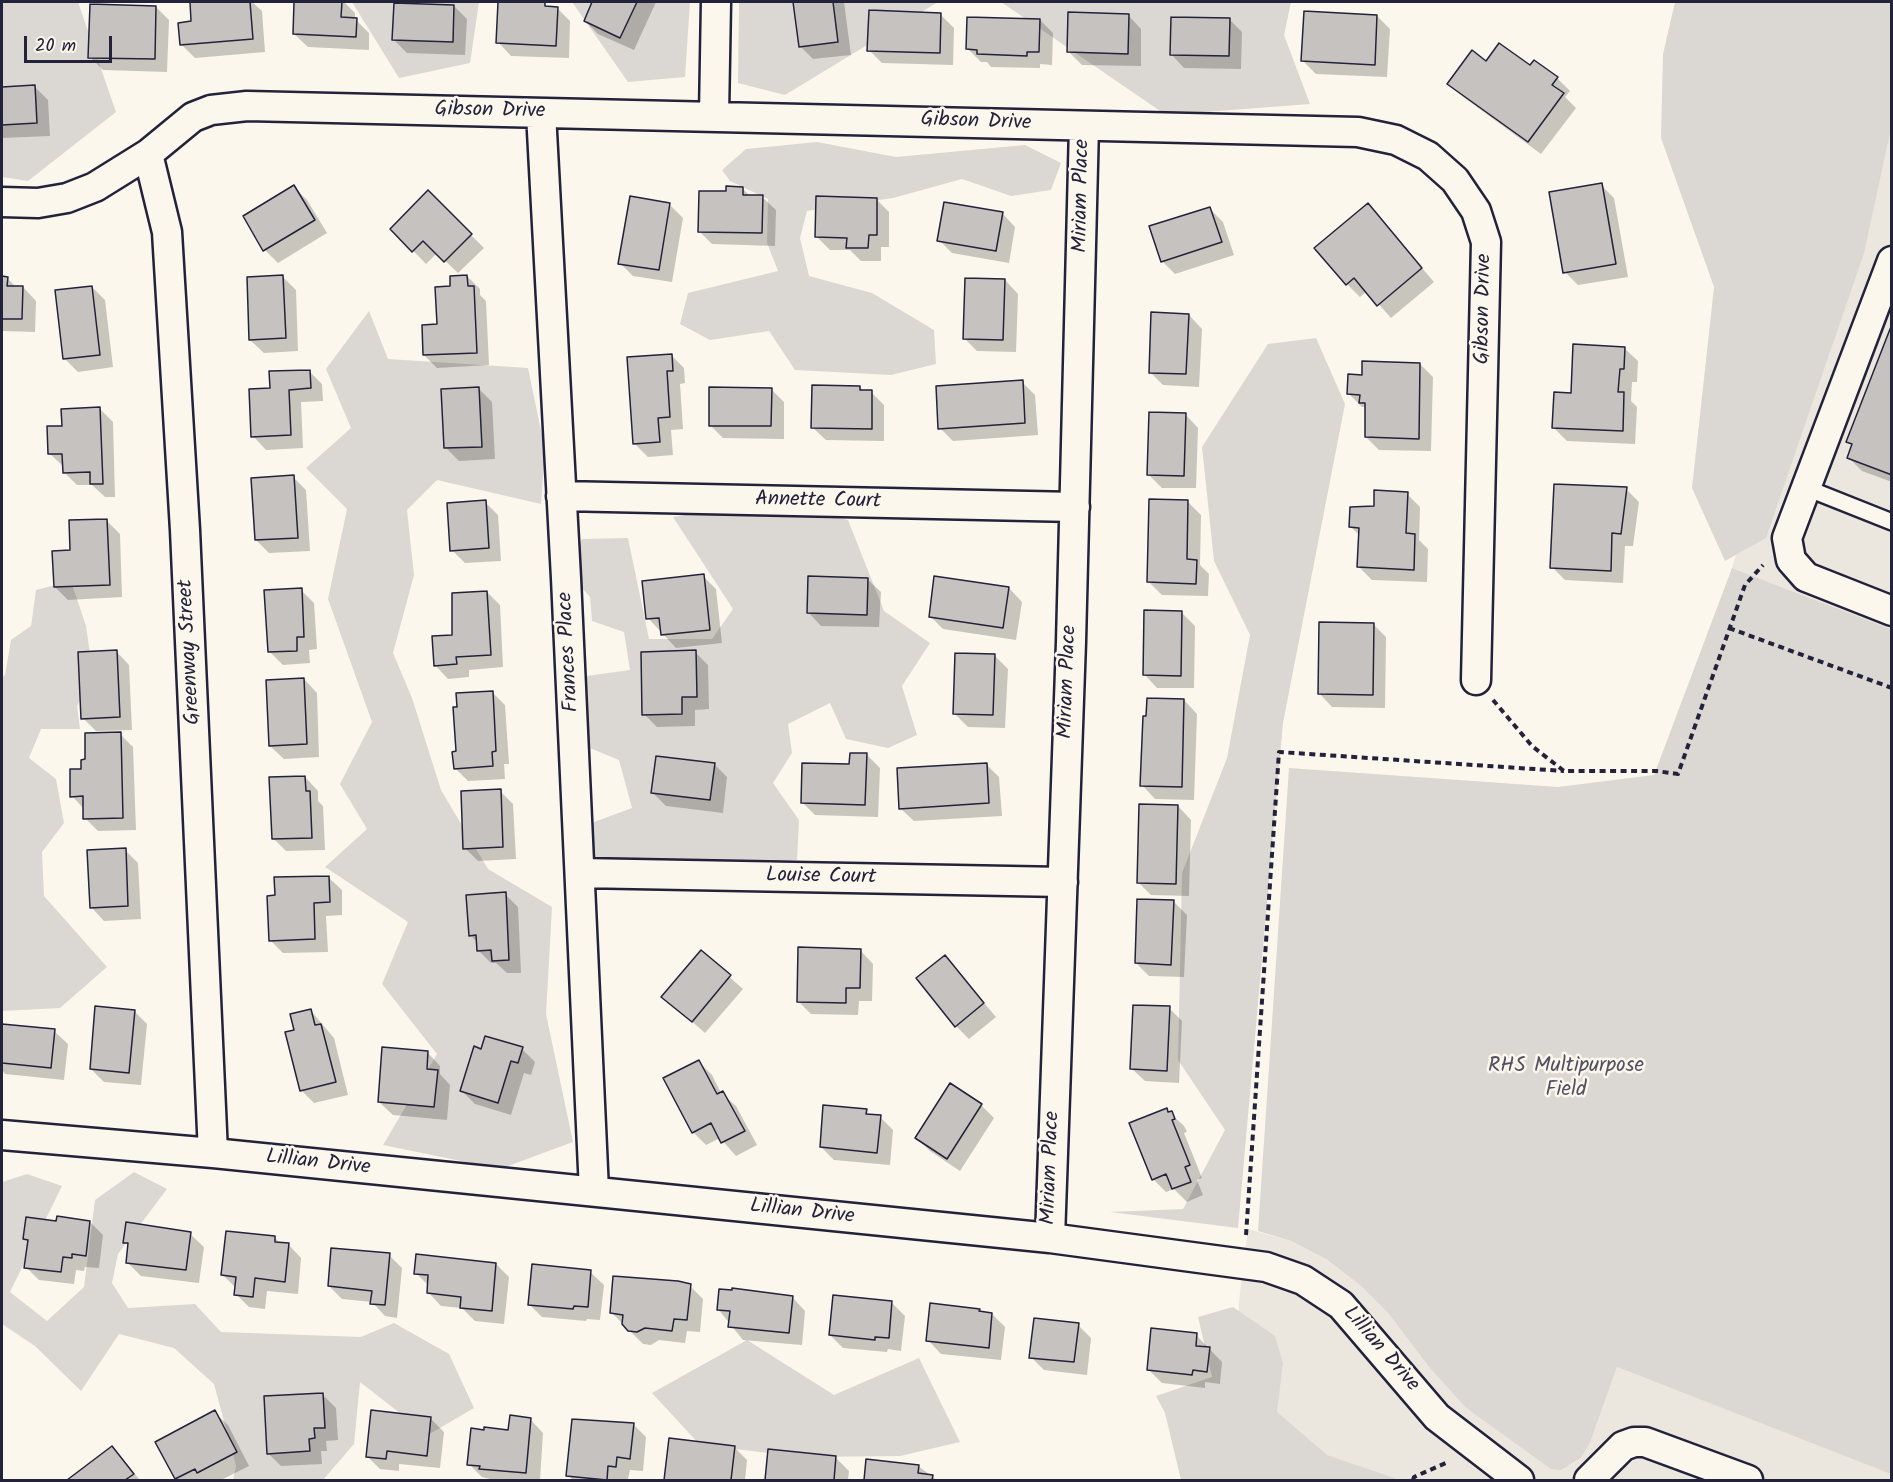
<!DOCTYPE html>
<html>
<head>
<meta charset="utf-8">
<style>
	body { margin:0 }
	#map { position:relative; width:1893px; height:1482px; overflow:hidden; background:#fbf7ec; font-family:Kalam,sans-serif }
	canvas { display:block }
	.frame { position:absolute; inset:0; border:3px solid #22223b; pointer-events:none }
	.scale { position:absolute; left:24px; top:36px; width:88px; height:27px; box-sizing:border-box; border:3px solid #22223b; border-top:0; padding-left:8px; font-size:18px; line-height:21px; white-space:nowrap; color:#22223b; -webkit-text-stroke:4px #fbf7ec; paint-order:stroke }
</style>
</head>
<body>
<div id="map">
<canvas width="1893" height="1482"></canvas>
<div class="frame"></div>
<div class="scale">20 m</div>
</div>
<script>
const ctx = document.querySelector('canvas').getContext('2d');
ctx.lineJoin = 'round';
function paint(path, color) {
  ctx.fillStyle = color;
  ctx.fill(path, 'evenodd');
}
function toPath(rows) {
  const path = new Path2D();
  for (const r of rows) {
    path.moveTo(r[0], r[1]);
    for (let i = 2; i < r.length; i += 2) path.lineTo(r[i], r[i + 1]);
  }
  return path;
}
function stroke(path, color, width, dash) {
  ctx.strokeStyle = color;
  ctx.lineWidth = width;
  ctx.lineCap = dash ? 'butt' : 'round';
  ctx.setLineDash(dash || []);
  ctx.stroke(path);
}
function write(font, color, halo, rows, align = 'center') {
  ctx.font = font + ' Kalam,sans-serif';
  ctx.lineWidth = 5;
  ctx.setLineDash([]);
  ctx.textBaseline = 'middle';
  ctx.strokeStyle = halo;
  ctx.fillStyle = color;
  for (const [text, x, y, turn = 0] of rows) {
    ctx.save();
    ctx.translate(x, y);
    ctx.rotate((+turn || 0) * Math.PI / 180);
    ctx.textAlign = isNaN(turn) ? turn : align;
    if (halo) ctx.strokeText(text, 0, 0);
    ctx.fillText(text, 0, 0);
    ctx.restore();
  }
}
paint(toPath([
	[1891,19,1891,629,1732,568],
	[1248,1229,1291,1241,1326,1259,1360,1285,1388,1313,1429,1367,1465,1407,1569,1466,1581,1458,1590,1443,1617,1367,1892,1474,1891,1480,1233,1480,1239,1301]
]), '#ebe7df');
paint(toPath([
	[2,2,78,2,116,112,28,181,2,177],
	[352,2,479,2,470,63,399,78],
	[572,2,690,2,685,77,628,82],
	[739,2,938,2,785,95,738,83],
	[1001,2,1291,2,1284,35,1310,104,1166,115],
	[1675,2,1891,2,1891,128,1864,253,1766,538,1725,561,1692,488,1714,287,1661,138,1663,54],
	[817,142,896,157,1025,145,1061,163,1051,190,1011,196,962,179,893,198,807,211,800,238,809,276,872,293,934,330,936,364,891,375,795,370,769,331,710,340,680,324,688,293,778,271,767,243,768,199,730,181,722,170,746,149],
	[369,311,388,359,528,368,545,450,541,504,437,480,407,510,414,575,393,653,412,698,441,790,488,869,552,907,546,1014,573,1142,500,1169,383,1145,437,1054,382,984,408,922,325,867,367,829,340,784,372,722,328,599,347,509,306,468,351,428,326,369],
	[1316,338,1345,404,1283,723,1238,1228,1110,1212,1183,1209,1225,1130,1178,1060,1182,873,1227,758,1250,635,1214,561,1202,447,1268,344],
	[763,502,848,520,884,611,930,643,902,686,917,735,888,748,846,739,830,703,788,724,792,753,773,783,799,820,797,860,703,871,585,856,594,822,632,808,619,760,580,744,579,677,630,670,624,632,592,621,590,597,569,573,582,539,628,538,649,639,712,639,733,609,673,517],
	[1732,568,1891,629,1891,1474,1617,1367,1590,1443,1581,1458,1561,1470,1551,1469,1465,1407,1429,1367,1388,1313,1360,1285,1326,1259,1291,1241,1258,1231,1289,768,1558,787,1654,775],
	[71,581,86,626,93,675,77,706,80,729,41,729,29,758,56,779,64,823,42,852,44,896,107,967,60,1008,2,1011,2,677,5,675,11,640,31,626,36,590],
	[134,1172,167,1189,118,1254,112,1283,128,1308,195,1304,221,1332,361,1337,394,1323,449,1354,474,1408,428,1435,360,1382,354,1444,323,1480,233,1480,236,1466,214,1384,174,1348,119,1334,81,1391,35,1346,2,1324,2,1182,27,1174,62,1186,10,1292,47,1321,84,1287,95,1200],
	[1233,1307,1275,1336,1283,1363,1277,1412,1327,1455,1400,1480,1181,1480,1165,1413,1156,1396,1212,1377,1198,1317],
	[747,1340,834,1395,919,1358,960,1442,900,1456,804,1457,700,1445,652,1393]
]), '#dbd8d3');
paint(toPath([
	[210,2,252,2,262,11,265,52,195,58,182,45,193,23,191,3],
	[296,2,344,2,355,13,355,19,369,33,369,50,308,47,294,34],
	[500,2,544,4,549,8,557,8,570,21,569,58,511,56,498,42],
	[594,2,656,2,634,50,598,34,585,21],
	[795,2,844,2,851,55,813,59,800,46],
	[454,6,467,19,465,55,407,53,394,40],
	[156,7,169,20,167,72,103,70,90,57],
	[941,15,954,28,953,65,882,63,869,50],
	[1128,15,1141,29,1141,66,1082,65,1069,52],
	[1377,16,1390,29,1387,77,1316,74,1303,61],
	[1229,19,1242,32,1241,69,1184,68,1171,54],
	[1040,20,1053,33,1052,65,1040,64,1040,68,991,67,987,62,981,62,968,49],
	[1486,63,1530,67,1557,78,1570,91,1565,97,1576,108,1541,154,1462,96,1449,83],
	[35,87,48,100,50,136,2,138,2,88],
	[1601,185,1614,198,1628,277,1578,285,1565,272],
	[294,187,307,200,327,233,278,263,265,250],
	[742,188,751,197,762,197,776,210,775,246,712,244,699,231,728,193],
	[428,192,484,248,458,273,437,253,426,264,392,229],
	[876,199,889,212,889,247,881,247,881,261,861,261,850,250,830,250,817,237],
	[670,205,683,218,672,282,633,276,620,263],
	[1368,205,1434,282,1391,318,1367,291,1360,297,1347,284],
	[1210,209,1223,222,1234,255,1175,274,1162,261],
	[1002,213,1015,227,1009,263,952,253,939,240],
	[467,276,480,289,480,295,486,301,489,365,437,368,424,355,452,288],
	[283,277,296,290,298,351,264,353,250,340],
	[2,278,7,278,16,287,23,287,36,301,35,332,2,331],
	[1005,280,1018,294,1016,352,977,351,964,338],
	[92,287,105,300,113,367,78,372,64,358],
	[1189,315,1202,329,1199,387,1163,385,1150,372],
	[1892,328,1892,482,1862,471,1849,458,1853,446,1848,441],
	[1624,348,1638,361,1637,382,1632,382,1631,401,1637,407,1635,444,1567,441,1554,428,1572,395],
	[671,355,684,368,685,383,680,384,683,429,671,430,673,455,648,457,635,444],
	[1420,364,1433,377,1431,451,1379,450,1366,437,1366,407,1362,407,1349,394,1363,376],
	[309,371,322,384,323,401,301,402,303,448,266,450,253,436,271,389],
	[1022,382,1035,395,1038,435,953,441,940,428],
	[860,387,864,392,871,392,884,405,884,441,826,440,812,427],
	[479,389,492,402,495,459,459,461,446,448],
	[771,389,784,402,784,439,723,438,710,425],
	[100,409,113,422,115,497,105,497,92,485,77,485,64,472,64,467,49,453,63,427],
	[1185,414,1198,428,1196,488,1162,488,1149,475],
	[293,477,306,490,310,551,269,553,256,540],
	[1626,489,1639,502,1633,546,1625,546,1623,583,1565,580,1552,567],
	[1407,494,1420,507,1419,540,1428,549,1427,582,1372,580,1359,567,1360,536,1351,527,1375,507],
	[485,502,498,515,501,561,465,563,452,550],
	[1188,502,1201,515,1200,565,1209,574,1208,596,1162,595,1149,582],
	[107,521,120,534,122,597,68,600,55,587,71,552],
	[703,576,716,589,722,643,676,648,648,618],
	[867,579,881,592,879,627,821,626,808,612],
	[1009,588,1022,602,1016,640,943,629,930,616],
	[301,590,314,603,317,649,309,650,310,663,283,665,270,652],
	[487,592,500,605,503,667,469,670,469,677,448,679,435,665],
	[1182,613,1195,626,1194,688,1157,688,1144,674],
	[1373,624,1386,637,1385,708,1332,707,1319,693],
	[116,651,129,665,132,730,96,731,83,718],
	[695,652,708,665,709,709,695,710,695,726,657,727,644,714],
	[995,656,1008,669,1005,728,968,727,954,713],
	[304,679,317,693,319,757,284,759,270,746],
	[492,692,505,705,509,764,504,764,505,779,468,781,455,768,458,753],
	[1184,700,1197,714,1194,800,1155,799,1142,785,1148,717],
	[120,734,133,747,136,830,98,831,85,818,84,809,72,796,83,771],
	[867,755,880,768,878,817,815,815,802,802],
	[714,764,727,777,723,813,666,806,653,793],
	[986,764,999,777,1002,816,914,821,900,808],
	[305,777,318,791,318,801,323,806,325,850,286,851,273,838],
	[500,791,513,804,516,859,478,861,465,848],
	[1178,806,1191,820,1189,896,1151,895,1138,882],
	[125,850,138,863,141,919,104,921,91,907],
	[328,877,342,890,342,915,326,916,328,952,283,953,270,940,276,897],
	[505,894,518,907,521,973,507,973,496,963,491,963,478,950,478,943,470,935],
	[1174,902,1187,915,1184,977,1149,976,1136,963],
	[860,950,873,964,872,1001,859,1001,858,1015,811,1014,798,1001],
	[701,952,743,989,705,1033,663,996],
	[945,957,996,1017,969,1039,956,1026],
	[1169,1008,1182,1021,1179,1083,1145,1081,1131,1068],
	[134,1011,147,1024,141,1085,104,1082,91,1069],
	[311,1011,334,1038,348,1095,314,1103,301,1090,296,1031],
	[2,1025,54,1031,68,1044,64,1080,5,1074,2,1070],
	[522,1049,535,1062,531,1075,524,1073,511,1115,475,1104,462,1091],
	[427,1052,440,1066,440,1074,450,1085,447,1120,393,1115,379,1102],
	[699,1062,712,1075,721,1093,736,1106,757,1145,736,1156,720,1138,706,1145,693,1132],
	[981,1105,994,1118,960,1171,930,1151,917,1138],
	[1167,1110,1184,1126,1187,1132,1184,1133,1202,1178,1197,1180,1203,1195,1187,1202,1174,1189,1166,1192,1153,1179],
	[866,1111,871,1116,880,1117,893,1130,890,1165,834,1160,821,1147],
	[57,1222,90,1222,103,1235,99,1268,85,1267,84,1271,76,1270,74,1284,39,1280,26,1267,29,1243,25,1239],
	[190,1234,204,1247,199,1283,141,1276,127,1262,129,1247,125,1242],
	[275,1238,281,1244,288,1244,301,1258,298,1294,267,1291,265,1309,249,1307,236,1294,236,1288,223,1275],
	[389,1255,402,1268,397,1318,385,1316,372,1302,342,1299,329,1286],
	[496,1264,509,1277,504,1324,475,1321,462,1308,441,1306,428,1292,429,1286,416,1273],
	[590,1272,604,1285,600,1320,587,1319,586,1321,542,1317,529,1304],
	[690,1286,703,1299,700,1332,687,1331,685,1343,659,1340,651,1345,643,1344,611,1312],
	[792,1297,805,1311,802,1345,743,1340,718,1309],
	[892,1303,905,1316,901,1351,888,1349,887,1352,843,1348,830,1335],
	[979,1310,992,1314,1005,1327,1001,1360,941,1354,928,1340],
	[1078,1325,1091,1338,1087,1375,1044,1370,1031,1357],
	[1196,1335,1222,1362,1220,1384,1205,1382,1205,1388,1162,1383,1149,1370],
	[323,1395,336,1408,338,1440,326,1441,327,1451,321,1451,322,1464,281,1466,268,1453],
	[214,1412,228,1425,249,1466,221,1480,179,1480,176,1478],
	[431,1419,444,1432,440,1468,399,1464,399,1471,380,1469,367,1456],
	[530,1419,543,1433,540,1480,494,1480,482,1477,469,1464,509,1431],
	[633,1424,646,1437,643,1471,630,1470,628,1479,620,1480,573,1480,568,1475],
	[734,1447,747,1460,745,1480,665,1480],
	[112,1448,140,1480,69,1480],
	[770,1451,835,1457,849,1471,848,1480,766,1480],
	[867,1460,918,1466,937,1480,865,1480]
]), '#0003');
const building = toPath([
	[190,2,250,2,253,39,180,45,178,23,191,21,190,2],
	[294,2,342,2,341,17,357,18,356,37,293,34,294,2],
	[498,2,545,2,545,6,558,7,556,46,496,43,498,2],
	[592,2,637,2,620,38,584,21,592,2],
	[793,2,833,2,838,42,799,47,793,2],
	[394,3,454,5,453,42,392,40,394,3],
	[90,4,156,6,155,59,88,58,90,4],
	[869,10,941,13,940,53,867,51,869,10],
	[1304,11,1377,15,1375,65,1301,61,1304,11],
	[1068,12,1129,14,1128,54,1067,52,1068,12],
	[967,17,1040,19,1039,52,1027,52,1027,56,977,54,977,50,966,49,967,17],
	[1171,17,1230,18,1229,56,1170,55,1171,17],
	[1499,43,1530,65,1534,60,1558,77,1552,85,1564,93,1528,142,1447,84,1472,50,1486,61,1499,43],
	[35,85,37,123,2,125,2,87,35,85],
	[1602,183,1616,264,1563,273,1549,192,1602,183],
	[294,185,315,220,263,251,243,216,294,185],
	[726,186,743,187,743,195,763,195,762,233,698,232,699,191,726,191,726,186],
	[428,190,472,234,444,262,423,241,412,252,390,229,428,190],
	[630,196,670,203,659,270,618,264,630,196],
	[816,196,877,198,877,235,869,235,868,248,846,248,847,238,815,237,816,196],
	[944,202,1003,212,996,251,937,241,944,202],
	[1368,203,1422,268,1377,306,1354,278,1346,285,1314,248,1368,203],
	[1210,207,1222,242,1161,262,1149,226,1210,207],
	[283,275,286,338,249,340,247,277,283,275],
	[467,275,468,286,474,286,477,353,423,355,422,325,437,324,435,287,450,286,450,276,467,275],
	[2,276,8,277,7,286,23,286,22,319,2,319,2,276],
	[965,278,1005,279,1003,340,963,339,965,278],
	[92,286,100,355,63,359,55,290,92,286],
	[1151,312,1189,314,1186,374,1149,373,1151,312],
	[1892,324,1892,475,1847,458,1852,444,1846,442,1892,324],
	[1573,344,1625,347,1624,369,1620,369,1618,392,1624,392,1623,431,1552,428,1554,392,1571,393,1573,344],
	[672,354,673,371,667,371,670,417,658,418,660,442,633,444,627,357,672,354],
	[1362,361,1420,363,1419,439,1365,437,1365,403,1359,403,1360,395,1347,394,1348,374,1362,375,1362,361],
	[310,370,311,388,289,390,291,435,251,437,249,389,270,388,269,371,310,370],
	[1023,380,1025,423,938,429,936,386,1023,380],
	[812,385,860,386,860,390,872,390,872,429,811,428,812,385],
	[479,387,482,447,444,448,441,389,479,387],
	[709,387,772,388,771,426,709,426,709,387],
	[100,407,103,484,90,484,90,472,63,473,62,454,48,454,47,426,62,426,61,409,100,407],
	[1149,412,1186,413,1184,476,1147,475,1149,412],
	[294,475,298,538,255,540,251,478,294,475],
	[1554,484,1627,487,1621,534,1612,533,1611,571,1550,568,1554,484],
	[1374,490,1408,492,1406,533,1415,534,1414,570,1357,567,1359,528,1349,527,1350,507,1374,506,1374,490],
	[1149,499,1188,500,1187,559,1197,560,1196,584,1147,582,1149,499],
	[486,500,489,548,450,551,447,503,486,500],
	[107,519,110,585,54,587,52,551,70,550,69,520,107,519],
	[704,574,710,630,661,635,659,618,646,619,642,581,704,574],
	[808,576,868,578,867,615,807,613,808,576],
	[934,576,1009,587,1003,628,929,617,934,576],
	[302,588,304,637,297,637,297,651,268,652,264,590,302,588],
	[487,591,491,655,456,657,457,664,434,666,432,636,452,635,452,593,487,591],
	[1144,610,1182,611,1181,676,1143,675,1144,610],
	[1319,622,1374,623,1373,695,1318,694,1319,622],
	[117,650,120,717,81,719,78,652,117,650],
	[696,650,697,697,682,697,682,714,642,715,641,652,696,650],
	[955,653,995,654,993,715,953,714,955,653],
	[304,678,307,744,269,746,266,680,304,678],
	[493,691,496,751,492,752,493,766,454,769,452,752,456,751,453,707,457,707,456,693,493,691],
	[1147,698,1184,699,1182,787,1140,786,1143,716,1146,716,1147,698],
	[121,732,123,818,83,819,83,796,70,797,70,769,81,769,81,760,85,759,85,733,121,732],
	[850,753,867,753,865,805,801,803,802,763,849,764,850,753],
	[656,756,715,763,710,800,651,793,656,756],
	[987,763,989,803,899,809,897,768,987,763],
	[305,776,306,791,310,791,312,838,272,839,269,777,305,776],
	[501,789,503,847,463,849,461,791,501,789],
	[1139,804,1178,805,1176,884,1137,883,1139,804],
	[126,848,128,906,90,908,87,850,126,848],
	[329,876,330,902,314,903,315,939,269,941,267,896,275,895,274,877,329,876],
	[506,892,509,960,492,961,491,950,477,951,476,935,469,936,466,895,506,892],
	[1137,899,1174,900,1171,965,1135,963,1137,899],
	[798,947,861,949,860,988,846,988,846,1003,797,1002,798,947],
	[701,950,731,975,692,1022,661,997,701,950],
	[945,955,984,1003,955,1027,916,978,945,955],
	[1133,1005,1170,1006,1167,1071,1130,1069,1133,1005],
	[95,1006,135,1010,129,1073,90,1069,95,1006],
	[311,1009,315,1025,321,1024,336,1082,300,1091,285,1032,294,1030,290,1014,311,1009],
	[2,1024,55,1029,51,1068,2,1063,2,1024],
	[485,1036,523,1047,518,1063,511,1061,498,1103,460,1091,474,1046,481,1049,485,1036],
	[382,1047,428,1051,427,1069,438,1070,434,1107,378,1102,382,1047],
	[699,1060,717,1094,723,1091,745,1131,721,1143,711,1123,692,1133,663,1078,699,1060],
	[950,1083,982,1104,947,1159,915,1138,950,1083],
	[823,1105,867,1109,866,1114,881,1115,877,1153,820,1147,823,1105],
	[1167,1108,1168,1112,1172,1111,1175,1119,1172,1120,1190,1165,1185,1167,1191,1182,1172,1189,1166,1174,1152,1180,1129,1123,1167,1108],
	[57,1216,90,1221,86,1256,72,1254,72,1258,63,1257,61,1272,24,1268,28,1240,23,1239,26,1217,56,1221,57,1216],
	[126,1222,191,1232,186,1270,126,1263,128,1243,123,1243,126,1222],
	[226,1231,275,1236,275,1242,289,1243,285,1282,255,1278,253,1297,234,1295,236,1277,221,1275,226,1231],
	[331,1248,390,1253,385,1305,370,1304,372,1291,328,1286,331,1248],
	[416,1254,496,1263,492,1311,460,1308,461,1297,427,1293,428,1275,414,1274,416,1254],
	[532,1264,591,1270,588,1307,574,1306,573,1309,528,1305,532,1264],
	[613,1276,678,1281,691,1284,687,1320,674,1319,672,1331,645,1328,637,1332,628,1331,622,1324,623,1315,610,1313,613,1276],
	[732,1288,793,1296,789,1333,728,1327,730,1311,717,1310,719,1289,732,1290,732,1288],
	[833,1295,892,1301,889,1338,875,1337,875,1340,829,1335,833,1295],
	[930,1303,980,1309,979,1311,992,1313,989,1348,926,1341,930,1303],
	[1034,1318,1079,1323,1074,1362,1029,1358,1034,1318],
	[1151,1328,1197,1333,1196,1346,1210,1347,1207,1372,1193,1370,1192,1375,1147,1370,1151,1328],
	[323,1393,325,1428,314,1428,315,1438,309,1439,310,1451,267,1454,264,1396,323,1393],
	[215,1410,237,1452,197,1473,195,1469,175,1479,155,1442,215,1410],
	[371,1410,431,1417,427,1456,387,1451,386,1459,366,1457,371,1410],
	[510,1415,531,1418,526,1473,479,1469,480,1466,467,1465,471,1428,484,1430,484,1427,508,1430,510,1415],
	[572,1419,634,1423,630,1459,617,1457,616,1467,608,1466,607,1480,566,1476,572,1419],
	[669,1438,735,1446,731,1480,664,1480,669,1438],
	[112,1446,134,1474,125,1480,67,1480,112,1446],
	[768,1449,836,1456,834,1480,765,1480,768,1449],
	[866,1459,919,1465,918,1473,933,1475,932,1480,864,1480,866,1459]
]);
paint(building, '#c6c2c0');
stroke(building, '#22223b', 1.5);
const service = toPath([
	[1804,487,1892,522]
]);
const minor = toPath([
	[541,113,566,578,594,1191],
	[714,115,716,2],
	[148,154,167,232,185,530,213,1153],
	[2,202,38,203,67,198,95,187,148,154,193,117,211,110,247,106,1358,132,1396,140,1428,156,1455,180,1476,211,1486,242,1476,680],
	[1892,261,1787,538,1791,560,1806,577,1892,611],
	[561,496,1075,507],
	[580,873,1063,882],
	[2,1135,213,1153,1050,1238,1266,1267,1303,1280,1341,1305,1437,1417,1519,1480],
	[1050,1238,1071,642,1084,126],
	[1589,1480,1623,1446,1634,1442,1645,1442,1748,1480]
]);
stroke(service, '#22223b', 20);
stroke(minor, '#22223b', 33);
stroke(toPath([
	[1729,628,1892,688],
	[1493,700,1532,746,1564,771,1656,771,1678,774,1745,585,1763,565],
	[1246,1235,1279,752,1564,771],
	[1413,1480,1414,1477,1448,1462]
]), '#22223b', 4, [6, 4.5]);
stroke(service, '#fbf7ec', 15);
stroke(minor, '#fbf7ec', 28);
write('21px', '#22223b', '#fbf7ec', [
	["Gibson Drive",490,112,1],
	["Gibson Drive",976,123,2],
	["Miriam Place",1083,196,-89],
	["Gibson Drive",1485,309,-89],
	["Annette Court",818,502,1],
	["Greenway Street",191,652,-93],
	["Frances Place",570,652,-93],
	["Miriam Place",1069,682,-88],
	["Louise Court",821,878,1],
	["Lillian Drive",318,1164,6],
	["Miriam Place",1052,1168,-88],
	["Lillian Drive",802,1213,6],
	["Lillian Drive",1380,1350,49]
]);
write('21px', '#505061', '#fbf7ec', [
	["RHS Multipurpose",1566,1067],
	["Field",1566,1091]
]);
</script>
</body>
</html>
